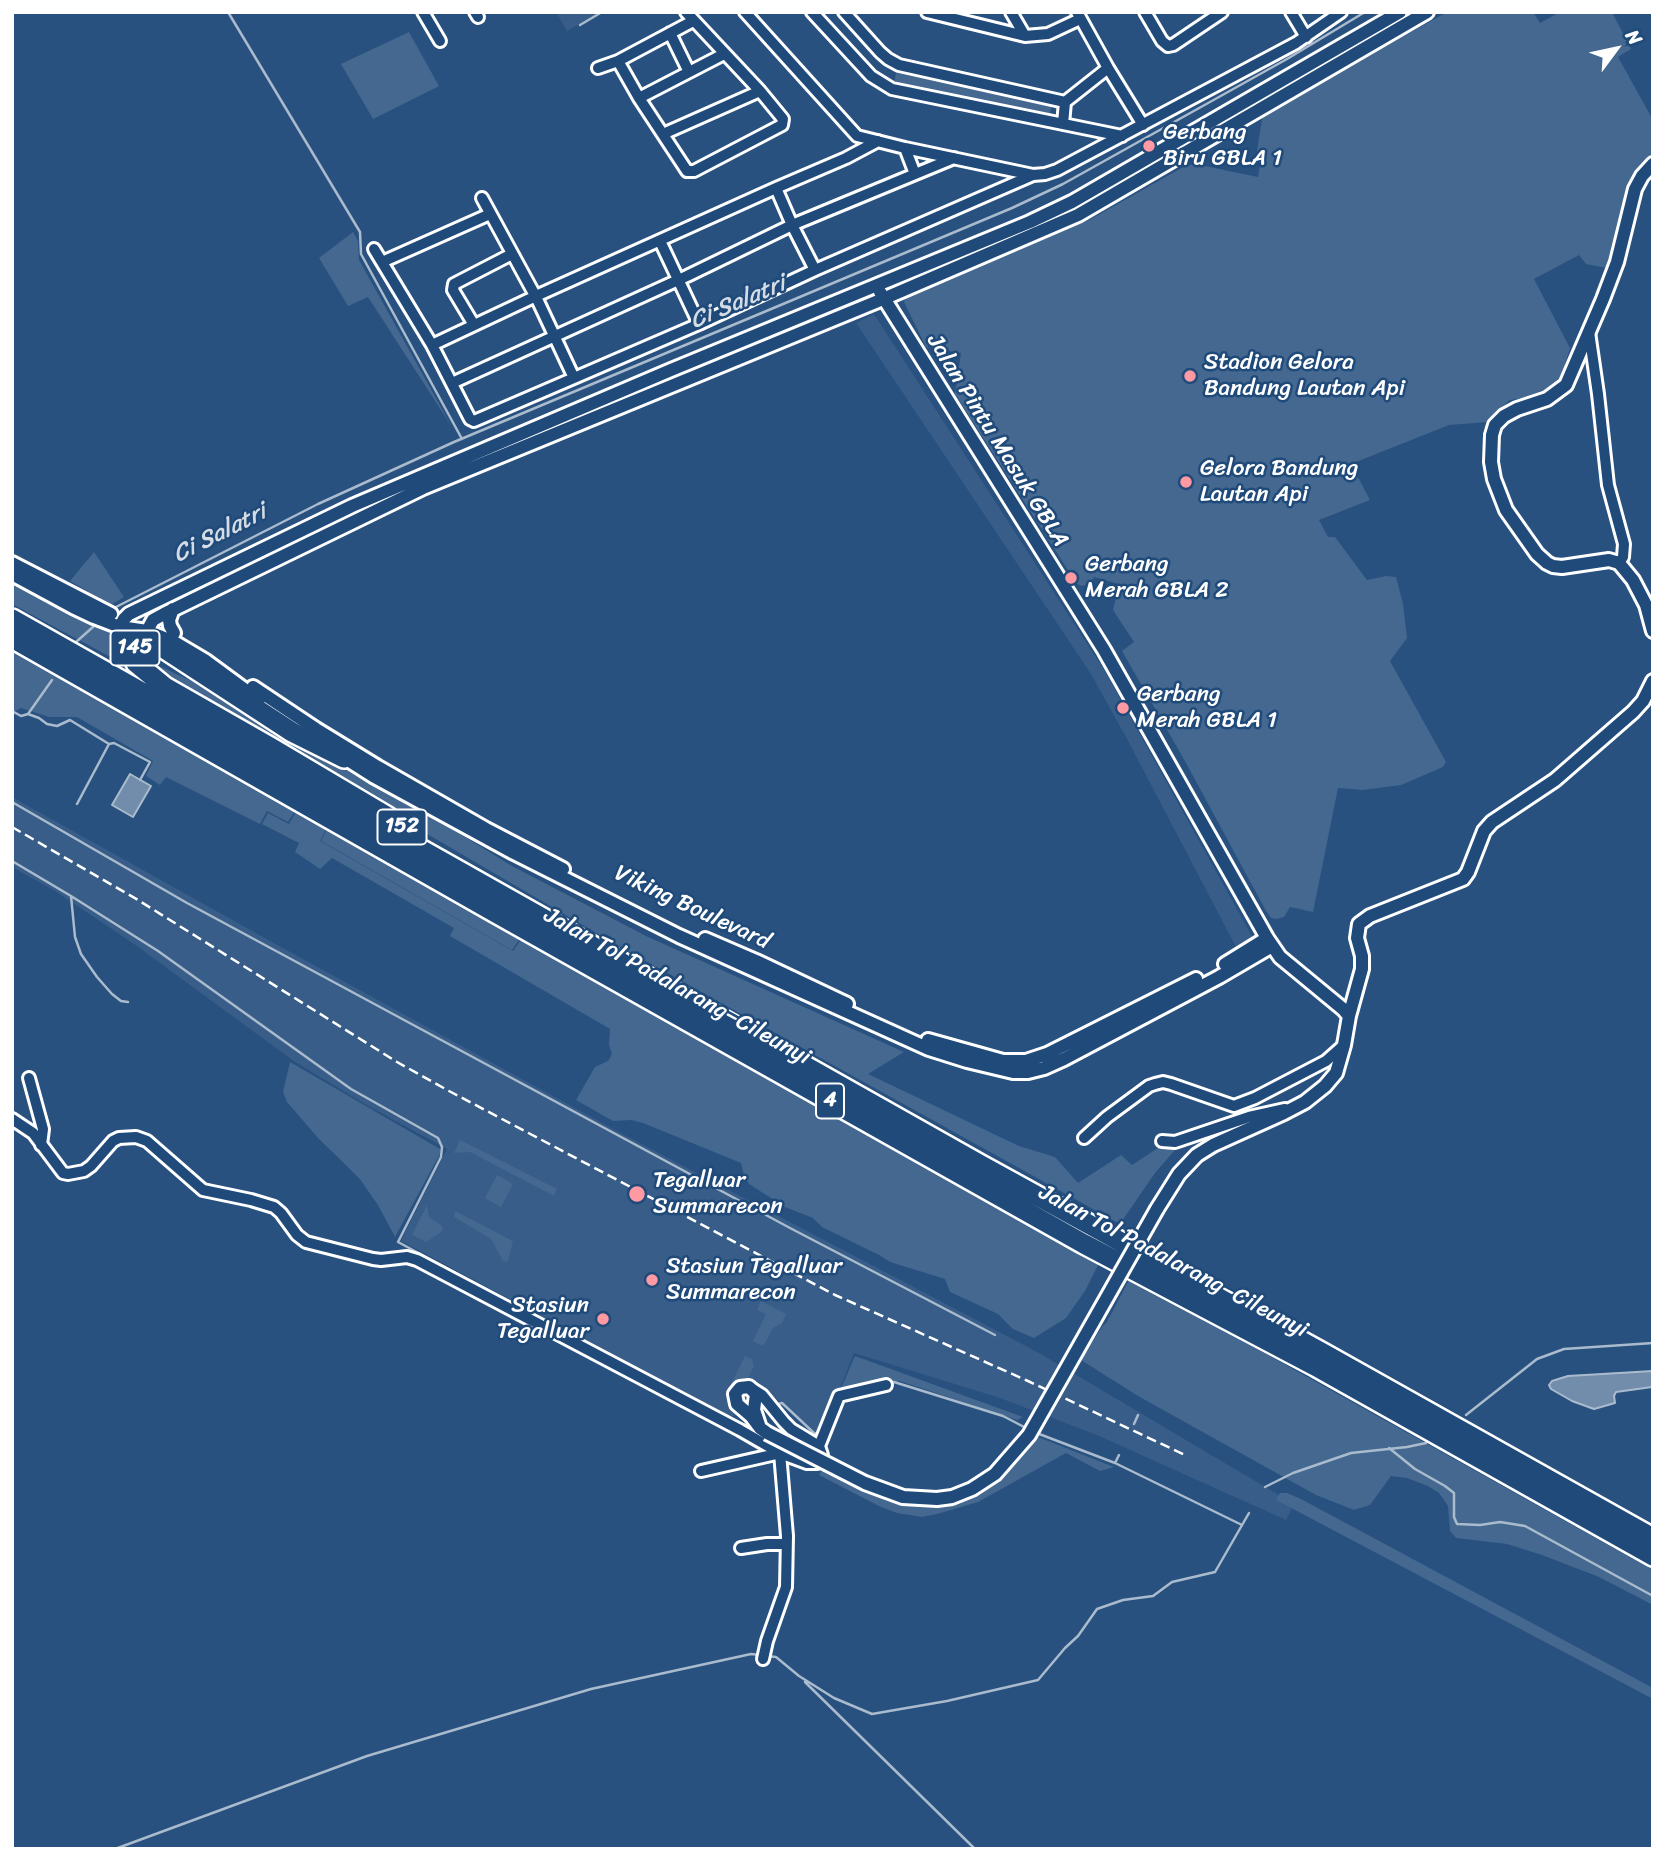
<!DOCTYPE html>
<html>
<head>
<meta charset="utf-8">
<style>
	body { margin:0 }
	#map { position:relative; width:1665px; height:1861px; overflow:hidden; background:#28517f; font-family:Sriracha,sans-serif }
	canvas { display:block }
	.frame { position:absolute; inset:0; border:14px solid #fff; pointer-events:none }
	.north { position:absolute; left:1581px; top:14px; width:70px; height:70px; -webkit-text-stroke:5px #1f4a7a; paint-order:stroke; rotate:57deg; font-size:19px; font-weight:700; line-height:28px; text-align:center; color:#fff }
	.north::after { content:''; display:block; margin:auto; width:24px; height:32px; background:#fff; clip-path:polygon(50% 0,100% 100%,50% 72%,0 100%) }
</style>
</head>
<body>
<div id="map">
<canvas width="1665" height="1861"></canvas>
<div class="frame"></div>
<div class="north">N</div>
</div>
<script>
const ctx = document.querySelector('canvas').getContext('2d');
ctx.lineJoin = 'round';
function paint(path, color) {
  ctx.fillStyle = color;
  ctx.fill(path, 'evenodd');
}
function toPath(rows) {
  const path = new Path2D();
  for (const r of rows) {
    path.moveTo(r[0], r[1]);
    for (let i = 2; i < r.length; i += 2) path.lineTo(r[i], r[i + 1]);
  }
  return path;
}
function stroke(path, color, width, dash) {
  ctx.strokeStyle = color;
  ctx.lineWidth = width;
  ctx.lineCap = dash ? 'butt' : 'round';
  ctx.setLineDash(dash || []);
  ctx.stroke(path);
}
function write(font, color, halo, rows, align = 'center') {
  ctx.font = font + ' Sriracha,sans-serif';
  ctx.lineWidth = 5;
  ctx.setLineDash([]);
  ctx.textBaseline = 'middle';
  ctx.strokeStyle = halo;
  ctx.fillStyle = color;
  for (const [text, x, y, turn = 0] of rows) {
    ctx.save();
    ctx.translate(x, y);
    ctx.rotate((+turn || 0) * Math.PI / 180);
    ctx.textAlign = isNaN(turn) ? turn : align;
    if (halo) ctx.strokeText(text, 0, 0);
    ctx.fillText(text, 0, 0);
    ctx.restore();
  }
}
paint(toPath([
	[556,12,601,12,567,31],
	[874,314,1106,673,1254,940,1237,949,1127,739,1091,674,856,323],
	[12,797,272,942,615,1130,1041,1354,1294,1504,1286,1520,1099,1436,1000,1398,854,1353,822,1434,817,1438,779,1401,731,1417,401,1241,447,1149,368,1106,295,1062,134,944,55,891,12,867]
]), '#375d88');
paint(toPath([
	[1447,12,1533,12,1540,23,1560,12,1612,12,1631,49,1618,57,1653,120,1653,153,1634,175,1621,211,1607,268,1586,264,1579,255,1534,279,1570,348,1560,380,1557,385,1550,390,1535,396,1510,400,1499,409,1488,422,1449,425,1351,464,1370,500,1319,520,1328,537,1335,537,1367,580,1386,576,1396,577,1403,604,1407,638,1390,661,1446,762,1443,767,1401,785,1363,790,1338,788,1313,912,1290,907,1284,917,1277,919,1271,918,1266,911,1186,763,1122,651,1134,642,1113,610,1119,584,1094,577,1091,583,1082,586,1077,584,955,394,961,353,926,347,904,302,906,298,1091,219,1185,166,1195,164,1258,177,1262,152,1257,151,1262,119,1265,114],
	[409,32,439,86,373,119,341,64],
	[896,73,1052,103,1050,114,894,84],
	[353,232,358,241,359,260,452,427,368,297,348,306,319,258],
	[94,552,124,597,111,605,70,581],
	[12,577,126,638,116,660,12,604],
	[12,652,295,811,288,822,267,811,260,824,166,777,160,785,146,776,153,761,77,717,49,717,21,708,12,713],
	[146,660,198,684,256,719,405,800,512,866,646,936,904,1052,868,1074,1019,1146,1055,1157,1078,1183,1121,1155,1132,1165,1164,1144,1175,1150,1155,1173,1120,1224,622,948,159,677],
	[296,812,326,829,320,841,513,951,522,938,560,963,1100,1261,1085,1291,1066,1318,1034,1338,1013,1329,998,1314,950,1292,945,1279,890,1262,879,1255,822,1227,813,1218,785,1207,749,1184,744,1176,741,1163,643,1123,631,1120,613,1121,576,1100,595,1067,608,1061,612,1054,609,1045,610,1029,450,936,454,928,332,858,320,869,295,852,299,843,262,824,268,813,289,824],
	[327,829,521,937,512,950,321,841],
	[290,1062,440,1149,440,1154,395,1237,378,1205,359,1178,318,1138,287,1102,283,1092],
	[460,1140,557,1189,554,1196,470,1152,454,1153],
	[497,1175,513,1184,501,1207,485,1198],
	[427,1205,429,1217,442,1226,443,1229,440,1233,426,1242,412,1235],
	[455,1211,513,1241,508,1261,504,1262,502,1259,491,1239,454,1217],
	[1130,1278,1653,1570,1653,1605,1599,1577,1542,1555,1507,1544,1456,1538,1450,1531,1448,1506,1439,1493,1428,1486,1407,1478,1391,1476,1370,1505,1354,1510,1316,1495,1138,1396,1081,1360,1102,1327,1107,1322],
	[761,1301,786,1314,782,1323,773,1328,765,1343,762,1346,753,1341,766,1314,757,1310],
	[745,1356,752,1359,754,1366,748,1378,731,1390,728,1390],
	[855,1356,1023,1417,1017,1420,900,1381,887,1382,839,1393],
	[1033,1435,1114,1467,1100,1471,1066,1453,978,1502,937,1514,922,1517,897,1513,879,1506,819,1475,822,1469,887,1501,934,1506,982,1490,994,1482,1020,1454],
	[1280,1493,1287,1493,1301,1499,1653,1688,1653,1699,1276,1500]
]), '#446890');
const water = toPath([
	[130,774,151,786,133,817,112,805,130,774],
	[1653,1371,1652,1387,1616,1392,1614,1396,1615,1403,1594,1409,1572,1401,1551,1389,1549,1385,1552,1381,1568,1376,1653,1371]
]);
paint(water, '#718dab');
stroke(water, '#aabbcd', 2);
stroke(toPath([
	[228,12,360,232,361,254,462,439],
	[580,25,602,12],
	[116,607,318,504,454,442,1012,208,1063,184,1287,59,1365,12],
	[76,642,93,627],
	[12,711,21,716,28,714,39,718,47,724,57,726,70,720,109,744,77,804],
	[28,714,52,680],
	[109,744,114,743,150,762,140,780],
	[12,802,187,903,302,965,790,1228,995,1335],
	[12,861,71,896,158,951,351,1089,438,1138,442,1147,441,1157,398,1242,556,1327],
	[71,896,75,937,81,954,97,977,112,994,121,1001,128,1002],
	[889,1383,894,1382,1003,1416,1028,1429],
	[778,1404,782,1403,814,1433,819,1435],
	[1466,1415,1537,1359,1564,1349,1653,1343],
	[1134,1424,1138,1415],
	[1034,1432,1115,1463,1242,1525],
	[1389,1448,1415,1469,1445,1486,1454,1493,1454,1517,1457,1524,1480,1525,1500,1522,1525,1526,1653,1596],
	[1115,1463,1119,1455],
	[1265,1487,1293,1473,1351,1453,1407,1447,1426,1443],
	[766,1656,776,1657,799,1676,834,1698,872,1714,947,1701,1038,1680,1065,1648,1078,1636,1097,1609,1123,1600,1153,1596,1172,1582,1215,1572,1249,1513],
	[805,1682,975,1849],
	[115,1849,367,1756,591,1689,751,1654,760,1655]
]), '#aabbcd', 2.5);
const minor = toPath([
	[423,12,440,41],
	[475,12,478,17],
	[745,12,857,136,905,148,1033,175],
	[812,12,871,76,892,89,1122,136],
	[844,12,880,52,888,59,899,65,1065,102],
	[927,12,1025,36],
	[1011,12,1025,36,1048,34,1080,19],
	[1077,12,1108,68,1143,125],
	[1145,12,1162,41,1168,46,1173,45,1222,12],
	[1291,12,1306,37],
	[670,33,689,72],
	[618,61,639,98,687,171,694,171,782,125,783,119,760,91,686,12],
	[598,68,618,61,693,21],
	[639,98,724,54],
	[1063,124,1065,102,1108,68],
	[663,134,760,91],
	[905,148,915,174],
	[482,198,537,299,574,378,699,324,660,241],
	[374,249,432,345,470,419,474,421,574,378],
	[382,262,490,214],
	[815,270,1033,175,1045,174,1057,170,1296,43,1341,12],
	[699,324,815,270,792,225,776,188],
	[474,325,453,290,454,284,512,254],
	[1589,332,1598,394,1608,485,1624,544,1623,557,1619,563],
	[432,345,536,296,776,188,846,158,878,141],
	[452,383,687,276,792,225,954,158],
	[29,1078,43,1129,41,1145],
	[12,1119,33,1133,63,1173,68,1174,84,1171,91,1166,113,1141,119,1138,136,1137,147,1141,203,1190,251,1200,274,1207,281,1213,297,1235,306,1242,373,1259,381,1260,407,1257,417,1260,740,1430,780,1453,807,1463,817,1463,820,1460,822,1455,819,1446,791,1429,784,1422,762,1395,751,1388],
	[1084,1138,1107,1117,1149,1086,1155,1084,1163,1082,1171,1084,1234,1106,1255,1098,1326,1061,1344,1045],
	[1162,1141,1175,1142,1249,1117,1285,1109],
	[819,1446,839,1396,886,1385],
	[701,1471,780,1453,787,1536,786,1587,767,1641,763,1659],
	[741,1548,767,1544,786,1544]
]);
const tertiary = toPath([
	[1653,164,1642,176,1635,189,1617,262,1603,299,1566,385,1547,399,1517,409,1504,416,1495,425,1492,435,1491,462,1494,479,1506,510,1537,554,1547,563,1553,566,1562,567,1609,560,1619,563,1633,580,1646,605,1653,631],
	[880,292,1104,650,1267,938,1280,957,1343,1009,1349,1016],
	[12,563,111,614],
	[12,574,73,607,94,617,120,627,147,631,174,642,206,661,259,700],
	[173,609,169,620,170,626,174,633],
	[120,627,124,619,129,614,352,506,671,370,1030,222,1072,202,1400,12],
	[147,631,153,620,164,614,423,488,883,299,1078,215,1427,12],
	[253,687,316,729,378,767,486,829,563,869],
	[340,755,373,776,514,853,679,936,929,1049,967,1061,1013,1072,1028,1072,1044,1068,1064,1059,1219,977,1272,946],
	[705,939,756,961,847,1004],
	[1225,964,1267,938],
	[928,1040,1003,1061,1026,1061,1047,1054,1196,979],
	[1157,1209,1179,1174,1197,1155,1213,1145,1284,1113,1305,1102,1325,1086,1336,1073,1344,1045,1349,1016,1362,969,1362,956,1357,938,1359,924,1370,916,1463,879,1468,872,1484,831,1492,822,1555,780,1633,712,1643,701,1653,681],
	[760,1428,754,1410,756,1394,749,1387,740,1388,735,1394,737,1404,751,1416,760,1428,767,1433]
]);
const motorway = toPath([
	[12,619,981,1165,1323,1353,1653,1538],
	[12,638,494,912,1084,1244,1315,1366,1653,1556],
	[344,758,292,732,154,642,143,642,136,648,133,656,136,663,165,687,270,747,388,817]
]);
stroke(minor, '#fff', 16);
stroke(tertiary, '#fff', 18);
stroke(motorway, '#fff', 24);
stroke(minor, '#1f4a7a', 10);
stroke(tertiary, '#1f4a7a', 12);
stroke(motorway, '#1f4a7a', 19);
stroke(toPath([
	[12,827,138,900,397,1062,449,1091,835,1295,1028,1381,1185,1455]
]), '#fff', 2.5, [10, 5]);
const tertiaryBridge = toPath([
	[767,1433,865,1483,903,1497,937,1499,952,1497,972,1489,995,1474,1029,1435,1157,1209]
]);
stroke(tertiaryBridge, '#fff', 18, []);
stroke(tertiaryBridge, '#1f4a7a', 12);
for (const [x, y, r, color] of [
	[1149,146,7,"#ff9aa2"],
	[1190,376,7,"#ff9aa2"],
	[1186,482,7,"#ff9aa2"],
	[1071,578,7,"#ff9aa2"],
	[1123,708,7,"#ff9aa2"],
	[637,1194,9,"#ff9aa2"],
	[652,1280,7,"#ff9aa2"],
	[603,1319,7,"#ff9aa2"]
]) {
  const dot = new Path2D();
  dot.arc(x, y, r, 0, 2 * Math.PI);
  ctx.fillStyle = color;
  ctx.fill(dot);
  stroke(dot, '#1f4a7a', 2.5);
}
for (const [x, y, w] of [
	[135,648,49],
	[402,827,49],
	[830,1101,28]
]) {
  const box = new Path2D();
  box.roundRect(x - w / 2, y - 17.5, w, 35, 5);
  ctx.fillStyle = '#1f4a7a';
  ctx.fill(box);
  stroke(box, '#fff', 2);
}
write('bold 21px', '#fff', null, [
	["145",135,648],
	["152",402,827],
	["4",830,1101]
]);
write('23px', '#fff', '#1f4a7a', [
	["Gerbang",1163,133],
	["Biru GBLA 1",1163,159],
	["Stadion Gelora",1204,363],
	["Bandung Lautan Api",1204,389],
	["Gelora Bandung",1200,469],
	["Lautan Api",1200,495],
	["Gerbang",1085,565],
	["Merah GBLA 2",1085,591],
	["Gerbang",1137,695],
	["Merah GBLA 1",1137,721],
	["Tegalluar",653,1181],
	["Summarecon",653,1207],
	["Stasiun Tegalluar",666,1267],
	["Summarecon",666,1293],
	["Stasiun",589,1306,"right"],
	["Tegalluar",589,1332,"right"]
], 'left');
write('23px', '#fff', '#1f4a7a', [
	["Jalan Pintu Masuk GBLA",997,441,58],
	["Viking Boulevard",692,908,25],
	["Jalan Tol Padalarang–Cileunyi",677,987,29],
	["Jalan Tol Padalarang–Cileunyi",1173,1262,28]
]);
write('italic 24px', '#d4dde6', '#1f4a7a', [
	["Ci Salatri",738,303,-23],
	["Ci Salatri",220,534,-27]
]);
</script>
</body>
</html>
